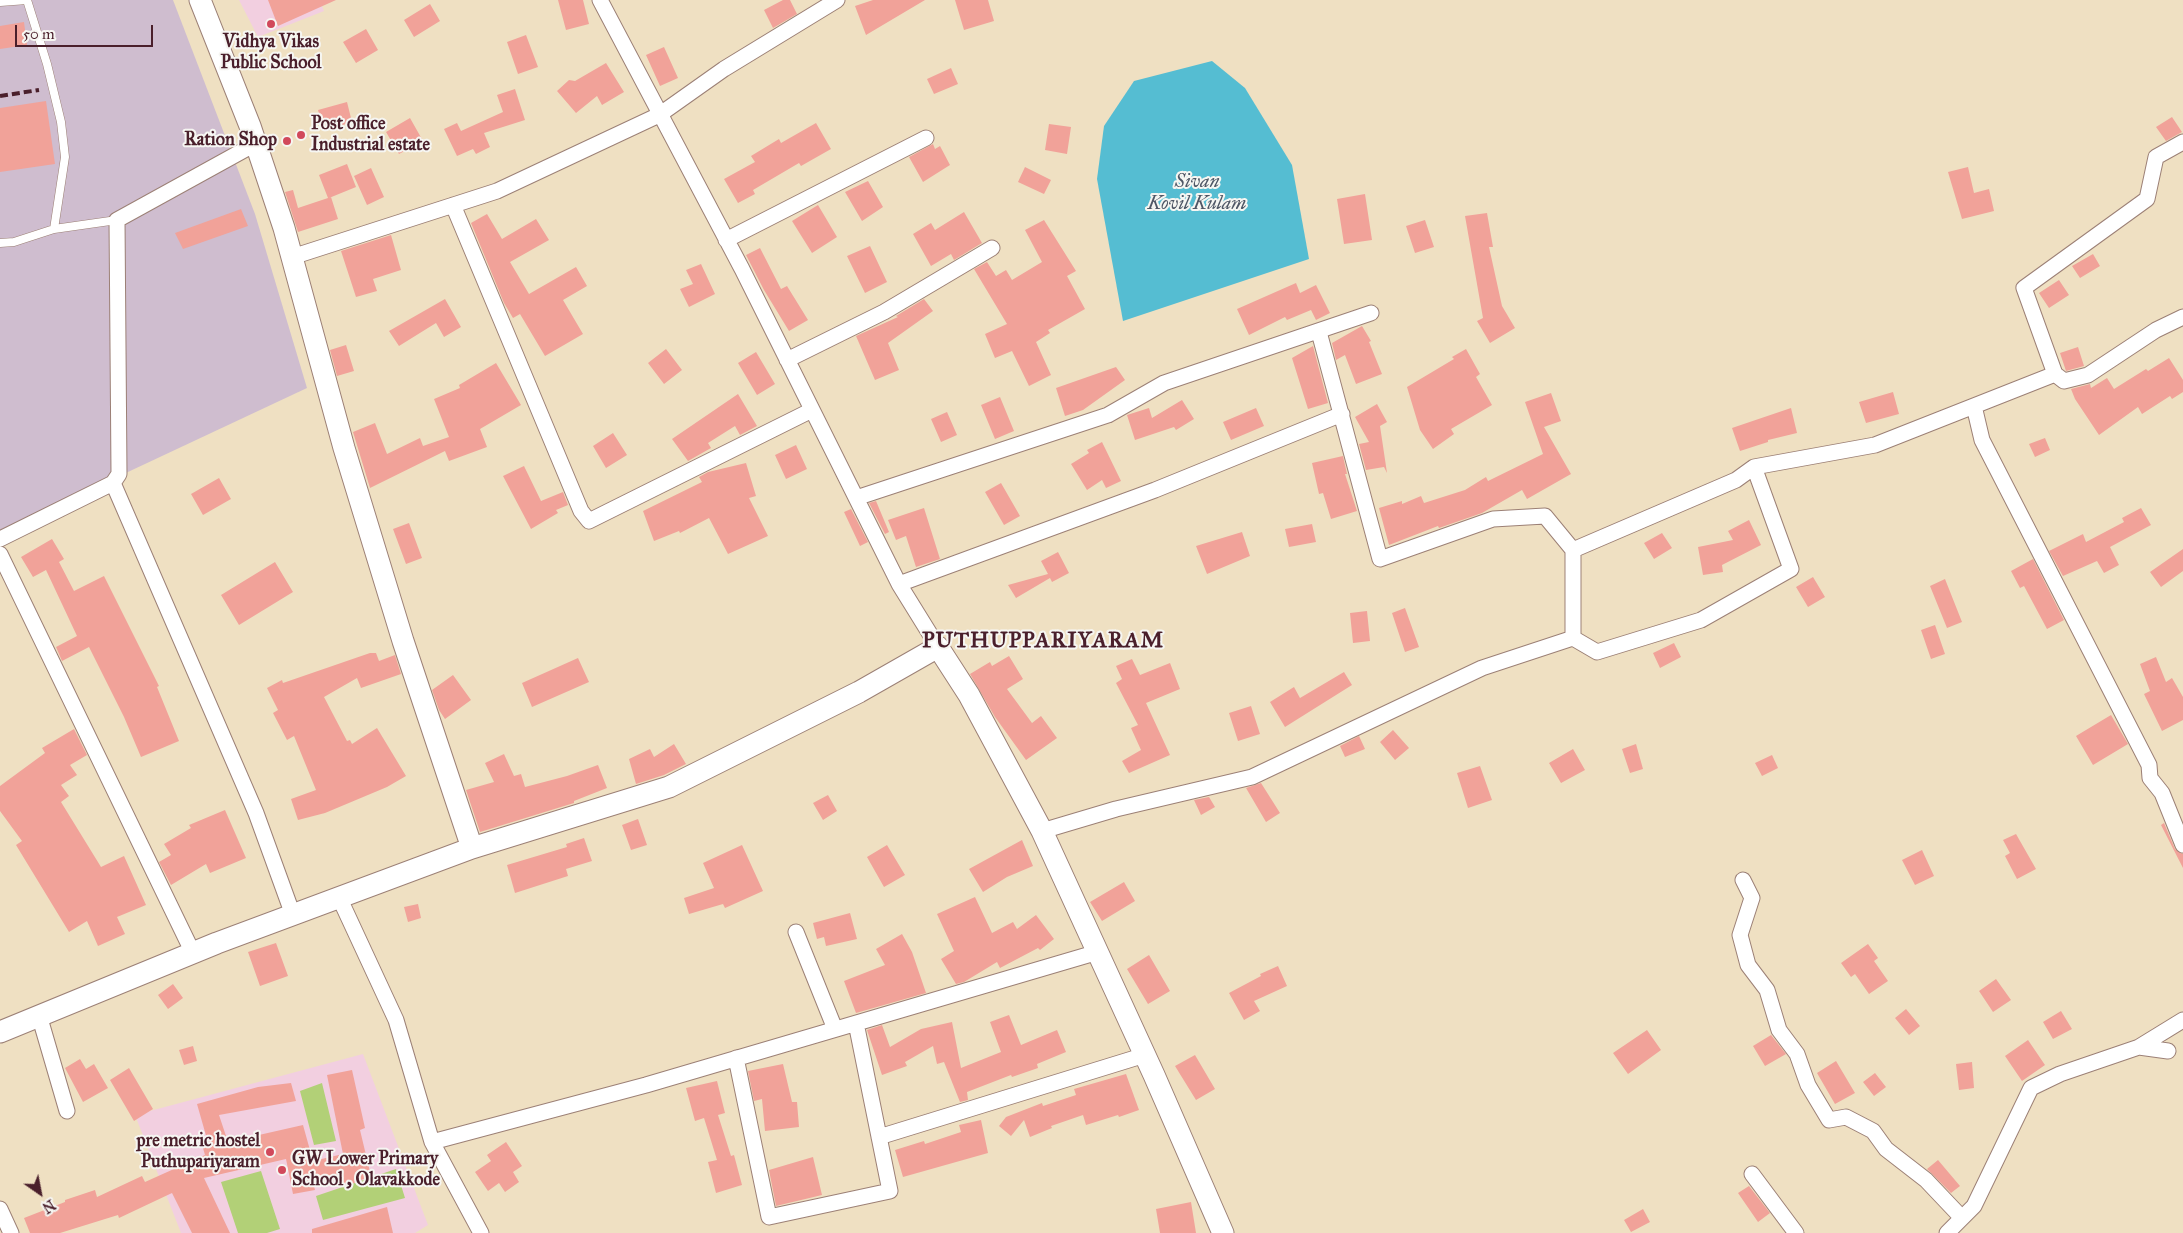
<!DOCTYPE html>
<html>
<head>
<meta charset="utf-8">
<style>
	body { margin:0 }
	#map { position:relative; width:2183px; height:1233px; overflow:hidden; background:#efe0c2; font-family:"IM FELL Great Primer",serif }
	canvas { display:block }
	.north { position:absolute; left:15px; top:1168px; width:50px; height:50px; -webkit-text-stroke:4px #f6f6f2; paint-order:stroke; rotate:147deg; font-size:14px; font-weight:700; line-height:20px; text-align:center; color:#4a1f2b }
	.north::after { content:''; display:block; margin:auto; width:18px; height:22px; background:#4a1f2b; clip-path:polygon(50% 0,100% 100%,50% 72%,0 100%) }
	.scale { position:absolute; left:15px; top:25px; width:138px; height:22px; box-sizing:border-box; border:2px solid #4a1f2b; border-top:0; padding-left:6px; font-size:15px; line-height:18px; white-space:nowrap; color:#4a1f2b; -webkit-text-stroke:4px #f6f6f2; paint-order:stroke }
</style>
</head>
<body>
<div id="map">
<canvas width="2183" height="1233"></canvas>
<div class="north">N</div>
<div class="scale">50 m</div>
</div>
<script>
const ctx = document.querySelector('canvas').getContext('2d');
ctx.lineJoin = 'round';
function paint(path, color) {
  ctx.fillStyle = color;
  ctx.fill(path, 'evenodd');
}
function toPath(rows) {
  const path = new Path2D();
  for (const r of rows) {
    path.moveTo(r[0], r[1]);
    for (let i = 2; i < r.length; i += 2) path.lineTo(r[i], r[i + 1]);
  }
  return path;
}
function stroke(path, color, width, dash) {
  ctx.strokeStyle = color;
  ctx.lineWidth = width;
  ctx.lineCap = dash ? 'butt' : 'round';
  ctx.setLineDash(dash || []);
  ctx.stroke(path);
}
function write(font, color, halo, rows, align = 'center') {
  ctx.font = font + ' "IM FELL Great Primer",serif';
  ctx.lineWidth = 4;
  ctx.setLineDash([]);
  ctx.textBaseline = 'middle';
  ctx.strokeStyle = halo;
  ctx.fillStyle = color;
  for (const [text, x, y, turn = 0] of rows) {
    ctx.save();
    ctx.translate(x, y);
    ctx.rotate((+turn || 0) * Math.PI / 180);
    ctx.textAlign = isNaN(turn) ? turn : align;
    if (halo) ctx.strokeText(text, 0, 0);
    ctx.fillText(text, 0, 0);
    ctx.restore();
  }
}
paint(toPath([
	[239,0,319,0,324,11,258,37],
	[363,1054,428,1225,415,1233,181,1233,135,1115]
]), '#f2cfe0');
paint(toPath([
	[0,0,173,0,255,214,307,388,0,532]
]), '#cfbdcf');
paint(toPath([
	[322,1083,336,1141,314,1145,300,1091],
	[396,1169,405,1198,323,1220,316,1196],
	[261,1171,280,1229,267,1233,238,1233,221,1182]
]), '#b2d077');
paint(toPath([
	[1212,61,1245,88,1292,165,1309,259,1123,321,1097,179,1104,126,1134,81]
]), '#55bdd2');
paint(toPath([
	[268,0,336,0,278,26],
	[558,0,583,0,589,24,566,30],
	[783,0,790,0,797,14,773,28,764,10],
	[873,0,925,0,866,35,855,6],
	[955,0,988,0,994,21,964,30],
	[430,4,440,21,414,37,404,20],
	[24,22,27,45,0,49,0,26],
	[366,29,378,50,356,63,343,42],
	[526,35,538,67,518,74,507,42],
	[664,47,678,78,660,86,646,55],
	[606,63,624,92,602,105,597,96,576,113,557,91,569,80,575,81],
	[951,68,958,84,934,94,927,79],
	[515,89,525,120,484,133,490,147,476,154,473,149,457,156,444,129,457,123,461,131,503,112,497,95],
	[46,101,55,164,0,172,0,108],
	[347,102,352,122,324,131,318,110],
	[2172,117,2182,132,2166,141,2156,127],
	[410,118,423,141,399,154,386,132],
	[816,123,831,149,801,166,799,163,753,190,755,194,738,203,724,179,755,162,751,156,779,139,781,143],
	[1049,124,1071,127,1067,154,1045,150],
	[933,144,935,149,940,146,950,165,923,182,909,157],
	[347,164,356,187,329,198,331,197,338,219,298,232,285,192,293,190,298,208,328,198,319,175],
	[1025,167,1051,180,1044,194,1018,182],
	[1968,167,1974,193,1989,189,1994,211,1962,219,1948,172],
	[371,168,384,197,367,205,354,176],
	[868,181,883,207,862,221,845,192],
	[1365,194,1372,240,1344,244,1337,199],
	[818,205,837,237,812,253,792,221],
	[241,209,248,226,183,249,175,233],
	[964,212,982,243,954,260,951,254,931,266,913,234,931,223,935,230],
	[1487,213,1493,247,1489,247,1502,306,1515,328,1490,343,1477,321,1483,318,1465,216],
	[487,214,502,239,536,219,549,240,510,262,529,294,576,267,587,286,563,300,583,334,545,356,520,314,513,318,504,303,471,223],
	[1044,220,1076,271,1067,276,1085,309,1048,330,1050,333,1036,342,1051,375,1029,386,1012,351,995,358,985,334,1007,324,974,269,987,262,996,276,1006,270,1012,280,1042,262,1025,230],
	[1425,220,1434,247,1415,253,1406,226],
	[391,235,401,270,373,279,377,291,356,297,341,251],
	[870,246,887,282,865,293,847,256],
	[760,248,781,289,787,286,808,320,789,331,764,290,746,255],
	[2093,254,2100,266,2080,278,2072,266],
	[701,264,715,294,689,307,680,289,693,284,686,270],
	[2059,280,2069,295,2049,308,2039,293],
	[1296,283,1300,293,1316,285,1330,313,1316,320,1311,310,1287,320,1285,317,1249,335,1237,309],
	[445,299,461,327,444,337,436,323,399,346,389,331],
	[924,299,933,311,888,343,899,370,875,380,856,336,898,317,896,316],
	[1362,326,1371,341,1369,342,1382,374,1356,384,1345,355,1336,360,1332,343],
	[346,345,354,371,337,376,330,350],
	[1313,346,1328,403,1308,409,1292,358],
	[2078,347,2084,366,2066,371,2060,353],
	[666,349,682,370,664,384,648,363],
	[1466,349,1480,374,1476,377,1492,405,1451,429,1454,434,1433,449,1420,430,1407,387,1454,359,1452,357],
	[756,352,775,384,757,395,738,363],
	[2169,358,2183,380,2183,392,2172,399,2170,396,2142,414,2138,407,2099,435,2075,399,2071,389,2090,384,2091,388,2107,378,2114,389,2146,369,2148,371],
	[496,363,521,405,480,429,487,447,449,461,445,451,370,488,353,432,375,423,387,454,420,438,423,446,449,437,434,399,460,388,459,385],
	[1116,367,1125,380,1083,410,1065,416,1056,388],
	[1893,392,1899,414,1866,423,1859,402],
	[1551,393,1561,421,1544,427,1571,474,1527,499,1522,490,1482,513,1439,528,1438,526,1389,545,1379,508,1402,501,1402,504,1421,496,1424,503,1465,490,1486,477,1488,481,1543,454,1525,402],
	[738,394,757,426,740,435,735,426,708,443,711,448,688,461,672,439],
	[1000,397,1014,431,995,439,981,405],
	[1182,400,1194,419,1176,430,1174,427,1135,440,1127,415,1149,408,1152,418],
	[1377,404,1387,422,1380,426,1387,473,1384,467,1366,470,1359,444,1369,442,1355,417],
	[1256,408,1264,426,1231,440,1223,422],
	[1791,408,1797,433,1768,440,1768,442,1740,451,1732,428],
	[947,412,957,435,941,442,931,419],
	[613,433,627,455,606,468,593,446],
	[2045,438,2050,450,2035,457,2029,444],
	[1102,442,1121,481,1106,488,1102,480,1087,490,1071,464,1089,453,1087,450],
	[796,445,807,469,786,479,775,455],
	[1343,456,1347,474,1345,474,1357,511,1331,519,1323,493,1319,494,1312,463],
	[746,463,756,496,749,498,768,536,728,554,709,518,680,533,679,531,654,541,643,511,702,482,699,477,708,472],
	[524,466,541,501,563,492,568,505,556,510,558,513,531,529,503,476],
	[219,478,231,499,203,515,191,494],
	[1001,483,1020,516,1004,525,985,492],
	[876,501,889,532,885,534,869,503],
	[924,508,940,559,916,567,906,536,896,540,888,520],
	[2141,508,2151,525,2110,547,2119,565,2104,573,2097,561,2063,576,2049,551,2083,534,2086,542,2124,522,2122,518],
	[851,509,868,542,860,546,844,512],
	[1749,520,1761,545,1722,565,1723,572,1703,575,1698,547,1733,540,1728,531],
	[409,523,422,558,406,564,393,529],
	[1312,524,1316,542,1289,547,1285,529],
	[1242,532,1250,556,1207,574,1196,546],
	[1662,533,1672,548,1654,559,1644,543],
	[52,539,64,559,59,562,74,591,104,576,159,686,157,687,179,741,141,757,124,717,89,647,62,661,56,647,77,636,46,570,33,577,21,557],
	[2183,549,2183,571,2161,587,2150,572],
	[1058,552,1069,573,1052,582,1050,578,1016,598,1008,585,1048,574,1041,561],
	[2033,559,2064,620,2047,629,2024,586,2020,588,2011,571],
	[275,562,293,592,239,625,221,595],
	[1813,577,1825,597,1808,607,1796,587],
	[1945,579,1962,622,1947,628,1930,586],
	[1405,608,1419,647,1405,652,1392,613],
	[1367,611,1370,641,1353,643,1350,613],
	[1935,625,1945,654,1931,659,1921,630],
	[1674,643,1681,657,1660,668,1653,653],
	[370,653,376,653,379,661,395,655,401,674,361,688,357,678,324,697,347,741,350,740,352,744,377,728,406,776,387,787,325,813,298,820,291,799,316,790,294,736,287,740,273,713,278,710,267,688,282,680,283,683],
	[1009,656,1023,679,1007,689,1032,723,1041,716,1057,738,1026,760,995,717,970,674,990,662,992,666],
	[2156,657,2166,682,2172,678,2183,697,2183,720,2162,731,2144,694,2150,691,2140,664],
	[578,658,589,682,532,707,522,683],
	[1132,659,1140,675,1170,663,1180,689,1146,703,1170,755,1129,773,1122,761,1141,750,1131,728,1138,725,1116,683,1122,679,1116,666],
	[1344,672,1352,685,1285,727,1270,702,1294,687,1300,698],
	[453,675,471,700,445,719,439,710,432,690],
	[1251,706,1260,734,1238,741,1229,713],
	[2111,715,2128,744,2093,765,2076,736],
	[74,729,87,755,70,765,77,775,61,785,69,796,61,802,101,867,124,856,146,905,117,917,125,934,98,946,87,921,69,932,16,845,22,841,0,811,0,786,45,753,42,748],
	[1393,730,1409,748,1395,760,1380,742],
	[1359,736,1365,749,1345,757,1340,746],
	[674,744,686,764,664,775,636,784,629,759,650,749,654,757],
	[1636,744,1643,769,1630,773,1622,749],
	[1573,749,1585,770,1561,783,1549,763],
	[504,754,514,776,521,774,525,787,567,776,598,765,607,788,574,801,574,803,480,832,466,790,494,782,485,763],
	[1772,755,1778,768,1762,776,1755,763],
	[1480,766,1492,800,1468,808,1457,773],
	[1261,783,1280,813,1266,822,1246,788],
	[828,795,837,811,823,820,813,803],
	[1209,797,1215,807,1201,815,1194,800],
	[225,810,246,858,210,873,206,864,171,885,159,862,171,855,164,844,191,828,189,825],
	[638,819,647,845,631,850,622,825],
	[2164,823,2175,849,2183,854,2183,868,2161,825],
	[2016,834,2036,869,2017,879,2005,856,2010,853,2003,840],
	[584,838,592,861,566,869,568,876,515,893,507,865,567,847,566,844],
	[1022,840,1033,866,1007,877,983,892,969,869],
	[742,845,763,891,725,908,723,904,689,914,684,898,714,888,703,863],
	[887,845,905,875,884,887,867,857],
	[1922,850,1934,876,1915,885,1902,860],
	[1124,882,1135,901,1102,921,1090,902],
	[975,897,992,933,1013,922,1017,929,1036,915,1054,939,1040,950,1038,948,1000,968,997,962,964,982,956,984,941,959,954,951,937,914],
	[418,904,421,918,408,922,404,907],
	[850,913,857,939,826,946,824,937,817,939,813,923],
	[902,934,912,952,926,993,856,1013,844,981,885,965,876,949],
	[276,943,288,976,260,986,248,952],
	[1868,944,1878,958,1874,961,1888,981,1869,994,1855,974,1851,977,1841,963],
	[1149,955,1170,991,1148,1004,1127,969],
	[1278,966,1287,986,1254,1001,1260,1011,1244,1020,1229,993,1261,976,1260,974],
	[1996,979,2011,1000,1993,1012,1979,991],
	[173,984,183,998,168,1009,158,995],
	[1906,1009,1920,1026,1909,1035,1895,1018],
	[2061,1011,2072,1029,2053,1039,2043,1022],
	[1009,1015,1021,1045,1057,1030,1066,1052,1037,1064,1038,1068,1012,1077,1011,1075,967,1092,968,1100,960,1102,944,1062,937,1064,933,1046,905,1062,907,1066,882,1075,867,1030,882,1025,890,1047,921,1029,952,1022,961,1068,1001,1052,990,1022],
	[1647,1030,1661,1050,1628,1074,1613,1053],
	[1771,1035,1786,1054,1765,1066,1753,1046],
	[2028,1040,2045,1065,2022,1081,2005,1056],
	[193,1046,197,1061,184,1065,179,1050],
	[1195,1055,1215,1089,1196,1100,1175,1066],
	[80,1059,86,1069,94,1064,108,1088,83,1102,65,1068],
	[1836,1061,1855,1093,1835,1104,1817,1073],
	[1972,1062,1974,1088,1959,1090,1956,1064],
	[783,1064,792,1102,797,1102,799,1127,765,1131,762,1099,754,1101,748,1071],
	[129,1068,153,1109,134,1121,110,1080],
	[352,1070,365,1128,360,1130,371,1176,354,1183,314,1186,315,1190,293,1194,286,1159,204,1178,230,1233,192,1233,172,1193,119,1218,118,1215,60,1233,30,1233,24,1218,65,1202,65,1200,95,1190,97,1197,142,1176,145,1182,205,1155,203,1148,209,1146,197,1104,258,1087,291,1083,296,1101,219,1115,228,1142,303,1125,313,1161,343,1154,327,1075],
	[1875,1073,1886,1087,1874,1096,1863,1082],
	[1126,1074,1139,1110,1119,1117,1118,1115,1086,1125,1083,1115,1051,1126,1052,1128,1030,1137,1024,1120,1011,1136,999,1126,1006,1117,1042,1103,1043,1106,1076,1095,1074,1089],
	[717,1081,725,1113,718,1115,731,1156,734,1155,742,1185,716,1193,708,1162,717,1160,704,1118,695,1121,686,1088],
	[981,1120,988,1153,903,1177,895,1150,924,1141,925,1144,961,1132,959,1125],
	[506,1142,522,1166,513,1172,519,1182,505,1192,499,1183,488,1191,475,1172,491,1161,487,1155],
	[813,1157,822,1195,776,1206,769,1170],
	[1938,1160,1960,1186,1951,1193,1927,1169],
	[1749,1186,1770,1213,1758,1222,1738,1193],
	[1191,1202,1196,1233,1160,1233,1156,1209],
	[387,1207,393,1233,312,1233,312,1229],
	[1643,1209,1650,1222,1631,1232,1624,1220]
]), '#f1a299');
const lane = toPath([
	[27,0,47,64,61,122,65,157,54,229],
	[0,2,27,0],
	[0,243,14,242,54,229,117,220]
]);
const street = toPath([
	[600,0,742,269,899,584,938,647],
	[453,205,581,511,589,521,812,410],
	[726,240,926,138],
	[292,257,497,191,659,115,724,69,837,0],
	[1319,332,1380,559,1493,519,1545,516,1573,550,1573,638],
	[787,360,884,312,992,248],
	[2055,374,2064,381,2088,375,2156,330,2183,317],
	[1974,406,1982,440,2149,765,2150,778,2162,793,2183,845],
	[113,483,256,813,293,915],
	[856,498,1108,415,1164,383,1371,313],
	[0,539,113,483,119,474,117,220,255,144],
	[1573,550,1736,480,1754,467],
	[0,554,193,953],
	[899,584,1155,490,1342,414],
	[1042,831,1116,809,1252,777,1482,668,1573,638,1597,652,1701,620,1791,569,1754,467,1875,445,2055,374,2024,288,2147,199,2156,157,2183,142],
	[1743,880,1752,898,1740,935,1748,965,1767,990,1779,1030,1797,1054,1808,1085,1829,1120,1846,1117,1873,1131,1886,1149,1926,1180,1962,1218],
	[339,897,396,1020,432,1142],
	[796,932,835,1029],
	[39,1015,67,1111],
	[2139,1047,2183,1020],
	[736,1058,769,1217,890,1191,856,1023],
	[879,1137,1145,1055],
	[1752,1174,1796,1233],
	[0,1209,11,1233],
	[481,1233,432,1142,646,1085,1098,952],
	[1947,1233,1974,1206,2031,1088,2060,1074,2139,1047,2168,1051]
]);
const secondary = toPath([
	[200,0,250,126,284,228,344,448,403,641,472,848,669,787,859,692,938,647,969,695,1042,831,1154,1075,1223,1233],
	[0,1032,217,943,472,848]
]);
stroke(lane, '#9c8076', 9);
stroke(street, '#9c8076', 17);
stroke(secondary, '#9c8076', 23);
stroke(lane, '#fff', 8);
stroke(street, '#fff', 15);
stroke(secondary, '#fff', 21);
stroke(toPath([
	[0,96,39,90]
]), '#4a1f2b', 4, [8, 4]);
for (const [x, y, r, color] of [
	[271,24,5,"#d1495b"],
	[301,135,5,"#d1495b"],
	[287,141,5,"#d1495b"],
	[270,1152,5,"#d1495b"],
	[282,1170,5,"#d1495b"]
]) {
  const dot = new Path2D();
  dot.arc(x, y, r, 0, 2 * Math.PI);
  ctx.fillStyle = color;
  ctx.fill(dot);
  stroke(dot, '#f6f6f2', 2);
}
write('bold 18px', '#4a1f2b', '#f6f6f2', [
	["Vidhya Vikas",271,43,"center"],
	["Public School",271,64,"center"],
	["Post office",311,125],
	["Industrial estate",311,146],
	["Ration Shop",277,141,"right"],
	["pre metric hostel",260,1142,"right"],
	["Puthupariyaram",260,1163,"right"],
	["GW Lower Primary",292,1160],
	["School , Olavakkode",292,1181]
], 'left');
write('italic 19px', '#4e5665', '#f6f6f2', [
	["Sivan",1197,182],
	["Kovil Kulam",1197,204]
]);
ctx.letterSpacing = '1px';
write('bold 22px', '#4a1f2b', '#f6f6f2', [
	["PUTHUPPARIYARAM",1043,642]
]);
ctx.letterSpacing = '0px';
</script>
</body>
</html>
